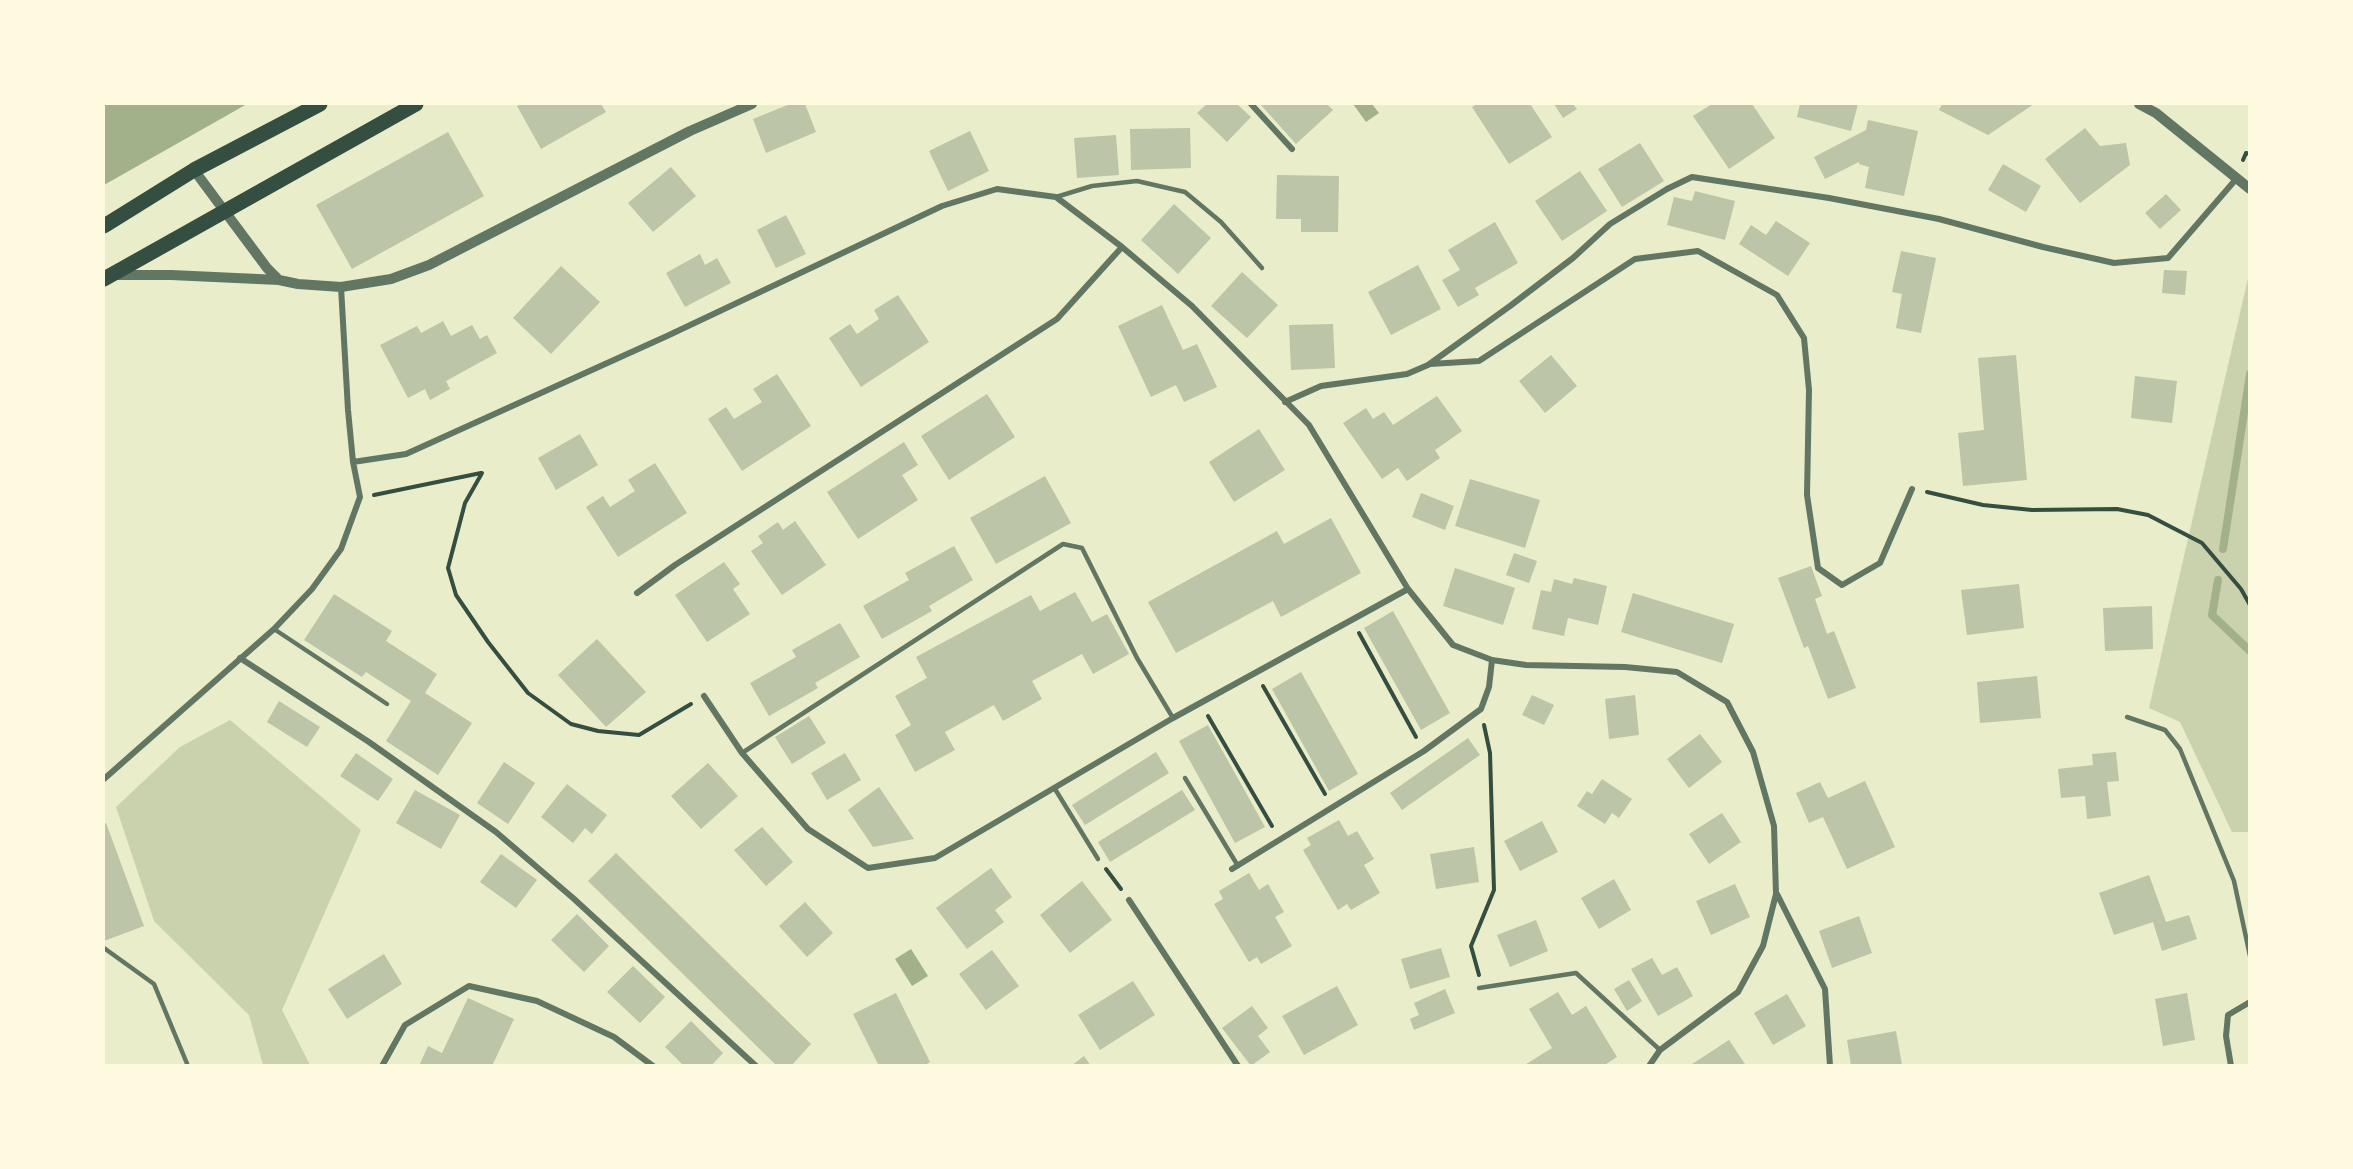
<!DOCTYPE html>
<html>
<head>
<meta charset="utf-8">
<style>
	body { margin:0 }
	#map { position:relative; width:2353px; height:1169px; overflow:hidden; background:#e9edc9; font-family:Rubik,sans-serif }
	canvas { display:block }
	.frame { position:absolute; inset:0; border:105px solid #fefae0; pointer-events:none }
</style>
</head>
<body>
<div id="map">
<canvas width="2353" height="1169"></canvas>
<div class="frame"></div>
</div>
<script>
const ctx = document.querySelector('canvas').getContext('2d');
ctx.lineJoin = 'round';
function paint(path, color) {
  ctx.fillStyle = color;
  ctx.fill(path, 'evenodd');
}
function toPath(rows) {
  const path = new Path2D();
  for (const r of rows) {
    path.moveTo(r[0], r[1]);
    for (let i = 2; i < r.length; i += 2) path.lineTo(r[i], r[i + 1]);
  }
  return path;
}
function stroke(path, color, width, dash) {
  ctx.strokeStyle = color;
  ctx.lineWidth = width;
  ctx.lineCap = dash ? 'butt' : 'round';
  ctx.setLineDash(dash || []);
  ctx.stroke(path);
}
paint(toPath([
	[2249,274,2249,832,2232,832,2180,722,2149,708],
	[230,720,361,830,282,1010,310,1065,263,1065,249,1015,154,921,116,807,180,747]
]), '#cad2ad');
paint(toPath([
	[104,104,247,104,104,185],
	[1353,104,1372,104,1379,113,1366,122],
	[911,949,928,976,912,986,895,959]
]), '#a3b18a');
stroke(toPath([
	[2223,549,2250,374],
	[2218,580,2212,615,2250,651]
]), '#a3b18a', 8);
paint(toPath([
	[522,104,601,104,606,112,541,149,517,106],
	[790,104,805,104,816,132,766,153,753,119],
	[1207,104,1237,104,1251,117,1227,142,1197,113],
	[1260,104,1327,104,1333,110,1296,144],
	[1477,104,1530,104,1552,137,1509,164,1472,107],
	[1554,104,1573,104,1577,109,1563,118],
	[1712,104,1752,104,1775,138,1729,169,1693,116],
	[1800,104,1858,104,1851,131,1797,117],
	[1942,104,2034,104,1988,135,1939,110],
	[1868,120,1918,131,1904,196,1865,188,1869,167,1859,164,1859,162,1825,179,1814,157,1866,130],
	[1190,128,1191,168,1131,170,1130,129],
	[2085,128,2100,146,2126,143,2130,165,2080,203,2045,159],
	[970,131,989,171,948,191,929,151],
	[448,132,484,196,352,269,316,205],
	[1116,135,1119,175,1077,178,1074,138],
	[1640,143,1664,181,1622,207,1598,169],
	[2003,164,2041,186,2026,212,1988,190],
	[671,167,696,196,653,232,628,203],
	[1580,171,1607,211,1562,241,1535,201],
	[1277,175,1339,176,1338,232,1301,232,1301,219,1276,219],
	[1695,191,1735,201,1725,240,1667,225,1674,197,1692,201],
	[2166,194,2181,210,2160,229,2145,213],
	[1174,204,1211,238,1178,274,1141,240],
	[786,215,806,254,776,268,757,230],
	[1776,221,1810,243,1788,276,1739,244,1751,225,1766,235],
	[1495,222,1518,263,1475,288,1479,295,1458,307,1442,280,1460,270,1448,250],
	[1901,251,1936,258,1921,333,1896,328,1902,294,1892,292],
	[700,254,705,265,717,258,731,283,685,307,666,273],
	[1418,265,1441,309,1391,335,1368,292],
	[561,266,600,302,551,354,513,318],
	[2164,270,2187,271,2185,295,2162,293],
	[1242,272,1278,305,1247,338,1211,306],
	[898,295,929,342,861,387,829,338,850,324,857,334,879,319,874,310],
	[1162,305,1183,350,1197,344,1217,387,1184,402,1176,385,1151,397,1118,326],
	[443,321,451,336,472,325,480,339,487,335,497,353,446,381,450,389,430,400,425,389,408,398,380,345,417,326,421,333],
	[1333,324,1335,368,1291,370,1289,325],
	[1551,355,1577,386,1545,413,1519,381],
	[2016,355,2027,480,1963,486,1958,433,1984,430,1978,358],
	[777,374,811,426,742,471,708,419,726,407,734,419,762,402,753,389],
	[2135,376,2177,381,2172,423,2131,418],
	[987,394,1015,437,949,480,921,436],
	[1437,396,1462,431,1435,450,1440,458,1407,481,1398,468,1382,479,1343,423,1366,408,1373,419,1384,412,1393,425],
	[1259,429,1285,470,1234,502,1209,462],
	[580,434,598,465,556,490,538,458],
	[904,442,918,465,902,475,918,500,858,539,827,492],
	[655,463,687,513,618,557,586,507,603,496,610,507,635,491,628,480],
	[1045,476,1071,523,996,564,970,518],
	[1470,479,1540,500,1525,548,1455,526],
	[1421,493,1454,506,1445,530,1412,517],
	[1331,518,1361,573,1281,617,1273,601,1176,653,1148,602,1277,531,1284,544],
	[795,521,826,565,782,595,751,551,763,543,758,536,778,522,783,530],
	[954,546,973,580,929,606,932,611,882,639,863,606,909,580,905,573],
	[1514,553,1537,561,1529,583,1506,575],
	[724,562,740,584,733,589,750,614,707,642,675,595],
	[1811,566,1822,596,1815,599,1827,634,1834,631,1856,688,1828,699,1808,646,1804,648,1778,578],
	[1455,568,1515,588,1503,625,1443,606],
	[1574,578,1607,586,1598,625,1568,618,1564,636,1532,629,1541,590,1551,592,1554,579,1572,584],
	[2019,584,2024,628,1967,635,1961,590],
	[1075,592,1092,622,1107,614,1129,654,1093,674,1082,654,1032,681,1042,699,1003,721,994,705,945,732,955,750,915,772,895,735,911,725,895,696,927,678,916,657,1031,595,1040,611],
	[1633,593,1734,624,1722,663,1621,632],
	[334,594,392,631,386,641,437,674,425,693,472,723,438,775,386,741,411,701,366,672,362,677,304,640],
	[2152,606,2153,649,2105,651,2103,608],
	[1393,611,1450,713,1421,730,1364,628],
	[840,623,860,657,815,683,818,688,769,716,750,683,796,657,792,650],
	[597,639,646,692,606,727,558,675],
	[1301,672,1358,774,1329,791,1272,689],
	[2037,676,2041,718,1980,723,1977,682],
	[1532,695,1554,705,1544,725,1522,715],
	[1635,695,1639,735,1609,739,1605,699],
	[279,701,320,727,307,747,267,722],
	[809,716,826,743,792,764,775,737],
	[1208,725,1265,827,1235,843,1179,741],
	[1700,734,1722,762,1689,788,1667,759],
	[1468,738,1480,755,1402,810,1390,793],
	[1156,752,1169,773,1085,825,1072,805],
	[2116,752,2119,781,2107,782,2111,816,2087,819,2085,796,2061,798,2058,769,2093,765,2092,754],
	[356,753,393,779,378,801,340,776],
	[845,753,861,780,827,800,811,773],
	[504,762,535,783,508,824,477,803],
	[708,763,738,796,701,829,671,796],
	[1602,779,1632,799,1619,818,1612,813,1605,824,1577,806,1587,791,1592,794],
	[1865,781,1895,847,1847,869,1823,817,1809,823,1796,793,1820,782,1828,798],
	[567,784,607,815,592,834,585,828,573,843,541,817],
	[879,787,914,839,873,847,848,810],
	[415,790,460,815,441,849,396,823],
	[1182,790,1195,810,1110,862,1098,842],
	[1722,813,1741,842,1709,864,1689,834],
	[1339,820,1348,836,1357,831,1374,859,1364,865,1380,893,1351,910,1347,904,1338,910,1303,850,1311,845,1307,838],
	[1542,821,1558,852,1520,871,1504,841],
	[106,823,144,926,104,941,104,824],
	[762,827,793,862,766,886,734,850],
	[1474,847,1479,882,1436,889,1430,854],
	[616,853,811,1044,791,1066,777,1066,588,881],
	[501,854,537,880,516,908,480,882],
	[991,868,1012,897,995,910,1004,922,967,949,936,908],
	[1249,873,1259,890,1268,884,1284,912,1275,917,1292,946,1261,964,1257,957,1249,962,1214,904,1223,899,1219,891],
	[2149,875,2166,922,2189,915,2197,939,2162,951,2153,922,2114,935,2099,893],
	[1614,879,1631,910,1599,929,1581,898],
	[1082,881,1112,920,1070,953,1040,915],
	[1735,884,1750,917,1711,935,1696,901],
	[805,902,833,933,807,957,779,926],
	[577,914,609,946,584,972,551,940],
	[1859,916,1872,953,1832,968,1819,931],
	[1536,920,1548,951,1510,967,1497,935],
	[1441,948,1450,977,1410,989,1401,959],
	[992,950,1019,986,986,1010,959,974],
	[384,954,402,984,347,1019,328,989],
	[1652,958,1662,975,1677,967,1693,996,1658,1016,1631,969],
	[633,966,665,997,640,1023,607,992],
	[1629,980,1642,1001,1627,1011,1614,989],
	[1133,981,1155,1015,1100,1050,1078,1015],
	[1337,986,1358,1025,1304,1055,1282,1016],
	[1445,989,1455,1013,1414,1030,1410,1019,1419,1015,1414,1003],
	[1558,992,1572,1015,1586,1006,1617,1057,1603,1066,1523,1066,1552,1048,1529,1009],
	[896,993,930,1062,924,1066,879,1066,853,1014],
	[2187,993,2195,1040,2163,1046,2155,999],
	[1787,994,1806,1026,1773,1045,1754,1013],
	[468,998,514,1019,492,1066,419,1066,428,1046,442,1053],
	[1252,1006,1268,1028,1258,1036,1270,1052,1251,1066,1222,1028],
	[691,1021,723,1053,711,1066,684,1066,665,1047],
	[1896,1031,1902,1065,1851,1066,1847,1040],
	[1729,1040,1745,1064,1743,1066,1689,1066],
	[1084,1056,1091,1066,1071,1066]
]), '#bcc5a7');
stroke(toPath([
	[2243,160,2246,153,2250,154],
	[482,473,465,503,448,568,456,595,488,642,528,693,571,724,598,731,639,735,691,704],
	[1927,492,1983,505,2032,510,2117,509,2148,515,2202,543,2241,589,2250,605],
	[374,495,481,473],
	[1359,633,1416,737],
	[1263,686,1325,794],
	[1208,716,1272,826],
	[1106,869,1121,889],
	[1479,975,1471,946,1494,890,1490,753,1484,725]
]), '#344e41', 4);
stroke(toPath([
	[1056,197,1092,186,1137,181,1185,192,1221,222,1262,268],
	[274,629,387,704],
	[2127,717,2165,730,2180,749,2234,881,2250,956],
	[742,753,1063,544,1082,548,1137,658,1173,718],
	[1185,778,1238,866],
	[1055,789,1098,859],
	[104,948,154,984,188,1066],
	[1479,988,1576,973,1660,1050]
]), '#617663', 4.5);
stroke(toPath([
	[1251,104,1292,149],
	[1430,364,1479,361,1635,259,1698,251,1777,295,1804,338,1809,390,1807,495,1818,568,1842,585,1880,563,1912,489],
	[1285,402,1321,386,1407,374,1428,365,1510,306,1573,258,1610,224,1667,189,1692,177,1829,198,1939,219,2043,247,2114,263,2168,258,2237,178],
	[353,462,406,454,667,336,942,206,997,189,1056,197,1122,247,1192,306,1309,425,1408,589,1453,645,1492,660,1526,665,1625,667,1677,672,1727,702,1753,752,1774,826,1776,894,1763,946,1738,992,1660,1050,1649,1066],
	[637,593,675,565,1057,319,1122,247],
	[240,658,369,742,496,832,573,898,756,1066],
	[704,696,742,753,808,829,868,868,935,858,1173,718,1408,589],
	[104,779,274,629,312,589,341,549,360,497,353,462,348,410,341,287],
	[1232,869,1424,751,1481,709,1489,687,1492,660],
	[1777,894,1825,989,1830,1066],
	[1129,900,1238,1066],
	[382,1066,405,1025,469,986,537,1001,614,1037,653,1066],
	[2231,1066,2226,1036,2228,1015,2250,1002]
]), '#617663', 6);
stroke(toPath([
	[2139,104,2156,113,2250,189],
	[194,170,267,268,279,280],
	[113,275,171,275,279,280,298,284,341,287,391,279,429,265,690,131,752,104]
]), '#617663', 10);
stroke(toPath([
	[104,226,194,170,320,104],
	[104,279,416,104]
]), '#344e41', 15);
</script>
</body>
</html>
